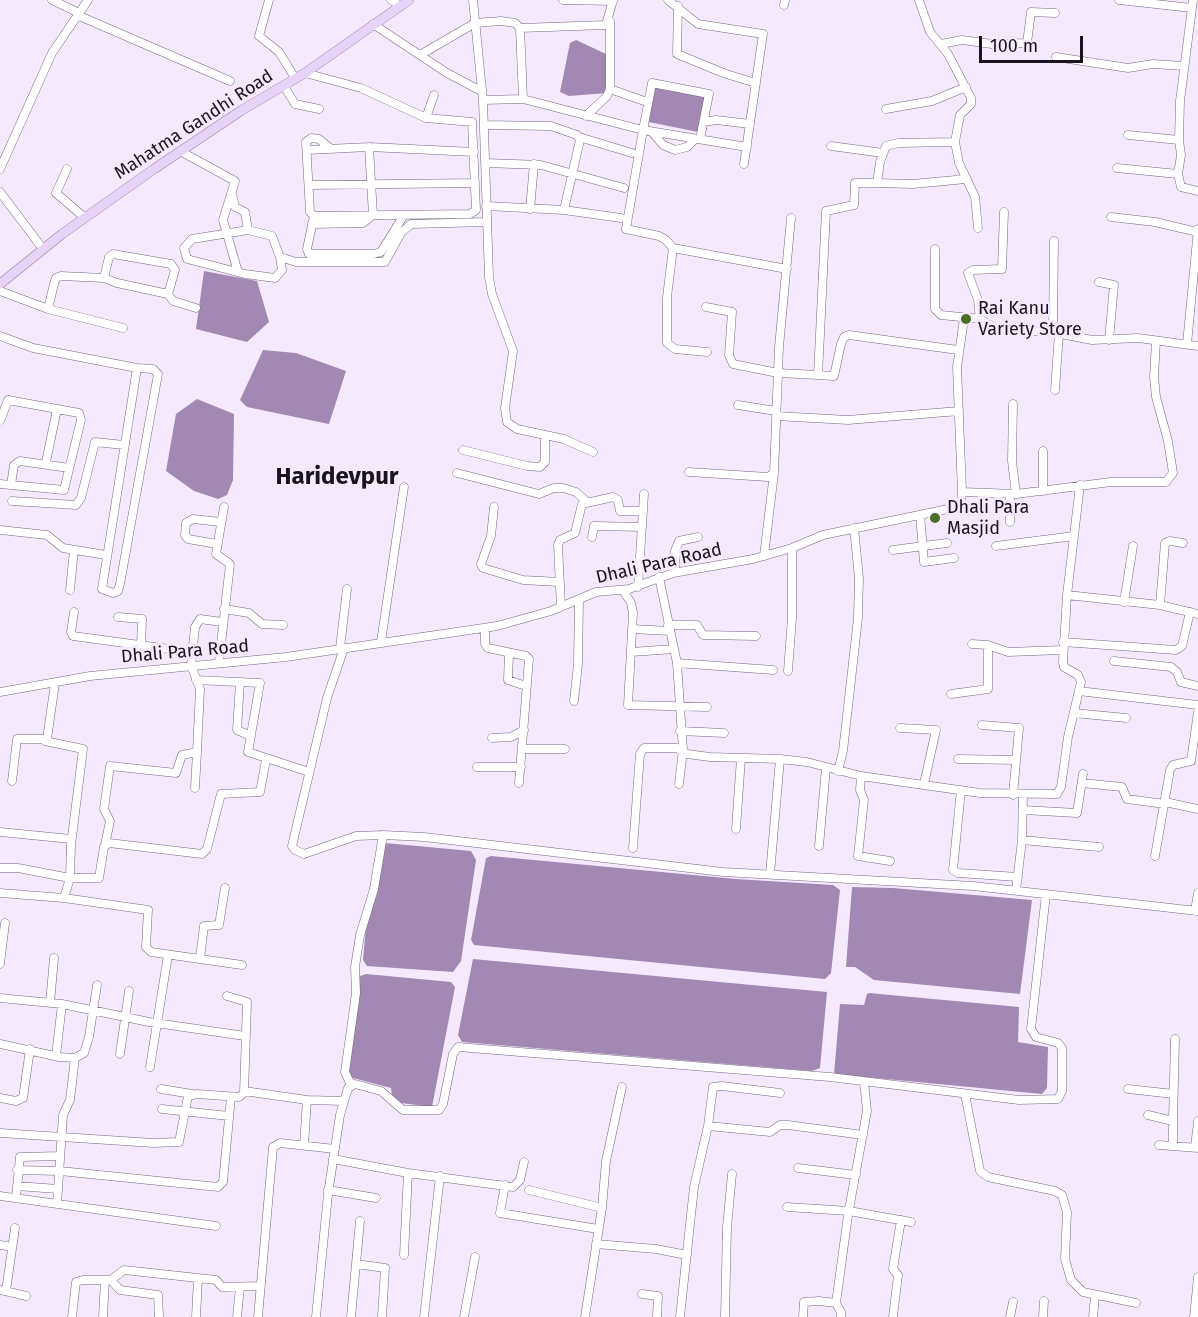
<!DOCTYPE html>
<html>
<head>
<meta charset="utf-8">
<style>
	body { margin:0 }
	#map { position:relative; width:1198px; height:1317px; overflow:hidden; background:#f5e9fe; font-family:"Fira Sans",sans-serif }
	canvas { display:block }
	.scale { position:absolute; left:979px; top:36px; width:104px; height:27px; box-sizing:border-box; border:3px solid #19141d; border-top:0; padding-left:8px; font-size:18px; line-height:21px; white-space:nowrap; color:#19141d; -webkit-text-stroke:4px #f5e9fe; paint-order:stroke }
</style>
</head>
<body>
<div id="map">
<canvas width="1198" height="1317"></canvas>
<div class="scale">100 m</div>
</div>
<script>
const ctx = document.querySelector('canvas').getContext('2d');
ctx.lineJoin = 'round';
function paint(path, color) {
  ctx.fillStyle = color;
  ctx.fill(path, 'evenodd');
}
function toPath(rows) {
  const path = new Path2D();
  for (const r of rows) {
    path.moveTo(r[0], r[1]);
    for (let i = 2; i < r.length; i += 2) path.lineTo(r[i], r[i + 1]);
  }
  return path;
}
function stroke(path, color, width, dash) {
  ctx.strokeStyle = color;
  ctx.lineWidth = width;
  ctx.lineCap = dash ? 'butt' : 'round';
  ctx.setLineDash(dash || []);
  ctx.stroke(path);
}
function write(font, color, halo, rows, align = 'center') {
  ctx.font = font + ' "Fira Sans",sans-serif';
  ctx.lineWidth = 6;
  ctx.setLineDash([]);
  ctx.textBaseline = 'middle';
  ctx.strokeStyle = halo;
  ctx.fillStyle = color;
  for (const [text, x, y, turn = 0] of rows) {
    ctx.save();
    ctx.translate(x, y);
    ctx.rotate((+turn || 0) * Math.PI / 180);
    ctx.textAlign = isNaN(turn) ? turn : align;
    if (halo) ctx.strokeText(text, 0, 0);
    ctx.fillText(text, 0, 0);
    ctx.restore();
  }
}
paint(toPath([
	[576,40,606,54,607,93,569,96,560,92,570,43],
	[651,84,700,93,708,98,698,132,644,121],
	[204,271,257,281,269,322,247,342,196,329],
	[263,350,296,353,346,371,329,424,247,407,240,400],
	[197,399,234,414,233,480,227,495,218,499,194,491,166,471,176,414],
	[385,843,471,851,476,860,461,961,453,972,367,966,363,960,367,915],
	[491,856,736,879,833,885,840,890,831,973,825,979,474,945,471,940,486,858],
	[852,887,893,888,1032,900,1020,994,874,980,855,967,846,967],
	[473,959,827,992,820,1068,812,1071,462,1042,458,1035],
	[366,974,451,982,455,987,432,1107,393,1102,391,1088,349,1077,346,1038,357,977],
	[869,993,1019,1007,1018,1042,1048,1047,1047,1088,1042,1094,834,1074,840,1004,864,1005,867,994]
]), '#a189b3');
const minor = toPath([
	[52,0,79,13],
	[269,0,259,36,279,52,295,78],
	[391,0,401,6],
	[473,0,483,100,489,277,492,294,513,351,505,408,507,422,517,429,564,439,593,452],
	[563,0,613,1],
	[668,0,698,24,763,34,744,164],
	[919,0,930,32,948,54,971,98,971,104,960,115,955,142,959,163,975,197,978,228],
	[1119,0,1192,8],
	[1193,0,1180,101,1179,140,1181,155,1178,174,1181,187,1198,191],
	[784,5,785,0],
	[678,6,677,54,726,74,756,83],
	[77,15,230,81],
	[373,24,447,73,481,91],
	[520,28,606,25,613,0],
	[941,44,962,40,992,44,1027,43,1031,12,1055,13],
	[420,55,475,23,501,21,515,23,520,28,523,99],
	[1056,57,1128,68,1153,64,1184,66],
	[305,73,361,88,426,118,472,122,476,210,470,214,314,216,310,212,306,142,311,138,319,139,331,149],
	[284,86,295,104,319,109],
	[610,89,647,102],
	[483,100,523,99,643,130,626,229,659,236,666,240,673,248,787,269],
	[886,109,932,101,966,87],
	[586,116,607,96,610,89,610,21],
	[426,118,434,95],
	[704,122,716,120,750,124],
	[484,125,551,126,577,135,580,140,564,210,486,206],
	[652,132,663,145,675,150,687,147,695,139],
	[1128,135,1179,140],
	[579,137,632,153],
	[700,139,709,94,652,83,643,130,747,147],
	[955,142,898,143,886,146,880,162,877,183,855,183,854,205,826,211,818,375,834,376,841,344,844,337,849,335,958,350],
	[831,146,883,153],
	[307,150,369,147,474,152],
	[180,151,235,181,223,220,238,272],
	[486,163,541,165,624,188],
	[1117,168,1178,174],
	[0,169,52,53,88,0],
	[67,169,56,193,85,218],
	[877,183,913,184,966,179],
	[310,185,475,183],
	[0,192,43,249],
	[232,194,235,207,245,212,248,230],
	[530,209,534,164],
	[564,210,621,218],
	[314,216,307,249,309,254,374,254,381,252,404,215],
	[1111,217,1155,222,1198,232],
	[312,224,363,223,373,215,369,147],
	[673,248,667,297,667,343,675,349,707,352],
	[935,249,935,309,941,315,980,319,998,330,1006,332,1046,331,1092,340,1138,338,1198,346],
	[280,257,272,236,248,230,192,239,184,248,187,259,245,274,275,278,282,270,280,257,296,262,385,262,401,233,411,224,487,222],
	[104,278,109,257,113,254,171,264,175,270,168,294],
	[1099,282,1114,285,1109,340],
	[0,291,48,309,123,328],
	[706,307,732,312,729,355,733,364,778,373,818,375],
	[48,309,54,284,56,278,61,276,104,278,117,283,168,294,173,301,196,308],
	[980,319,978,300,968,273,973,270,1002,269,1004,212],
	[1053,332,1054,241],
	[0,336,33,348,137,368,153,369,158,374,120,584,118,591,113,593,102,589,137,368],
	[1187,344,1198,229],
	[1055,390,1059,333],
	[1013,404,1012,461,1016,494],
	[738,405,776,411],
	[776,416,848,420,959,411],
	[0,421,8,400,79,413,81,420,64,490,0,484],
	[463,450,527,466,540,467,545,462,545,435],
	[1043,451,1043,491],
	[46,462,57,409],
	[689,472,768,477,774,473,779,347,791,218],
	[457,473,539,494,554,488,563,488,576,492,587,502],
	[11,485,14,465,20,461,69,468],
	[1080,485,1067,595,1160,605,1198,614],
	[962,492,957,367,964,319],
	[12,501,76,505,81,498,95,442,124,445],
	[494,507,491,536,481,564,483,568,523,580,559,582],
	[920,515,924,562,954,558],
	[1010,522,1010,495],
	[0,530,47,535,63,548,106,555],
	[592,537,594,526,642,527],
	[217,544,188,539,185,535,186,523,193,519,221,522],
	[996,546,1074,536],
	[893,550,947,543],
	[764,556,774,473],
	[675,572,675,551,679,541,698,537],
	[659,577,677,663,683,750,679,784],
	[638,587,644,494],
	[70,590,74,550],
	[623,590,631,603,633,613,628,705,707,707],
	[1124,602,1133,546],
	[1160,605,1165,543,1170,541,1183,543],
	[561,607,558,545,560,540,575,533,582,504,613,497,618,500,620,511,643,511],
	[224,609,249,613,262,624,283,625],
	[74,612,71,632,73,636,191,652],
	[118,617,142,619,141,646],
	[668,625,697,625,703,635,756,636],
	[485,628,485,644,488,648,526,656,529,659,519,783],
	[632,629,670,631],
	[381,642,404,487],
	[1063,642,1176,650,1182,646,1190,612],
	[972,644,988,645,1008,652,1062,650],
	[340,648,347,589],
	[344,648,327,698,292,846,295,850,304,854,356,836,383,835,374,889,360,935,355,967,356,993,345,1072,351,1085],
	[631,652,674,649],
	[509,653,508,680,526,686],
	[1114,661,1171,667,1177,672,1181,682,1198,686],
	[219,662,230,564,216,554,224,507],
	[677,663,773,670],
	[788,671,792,618,792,548],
	[196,680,260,683,248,752,309,772],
	[240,682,237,730,251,736],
	[1079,691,1198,705],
	[0,692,90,676,286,657,497,626,551,611,596,592,629,589,673,573,753,559,792,548,823,535,953,508,961,504,962,492,1016,494,1111,482,1166,482,1173,473,1168,441,1156,397,1154,377,1156,341],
	[951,694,988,689,988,645],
	[574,701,578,664,579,600],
	[1074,713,1126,718],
	[982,725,1019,728,1013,795],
	[900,728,936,730,924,784],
	[680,731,724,733],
	[492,738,511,737,524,730],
	[523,749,565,749],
	[958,759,1016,760],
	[477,767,521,767],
	[838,771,843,751,858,618,859,578,854,528],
	[861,776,860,790,864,800,858,856,890,861],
	[12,781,17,739,47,739,55,683],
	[1082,783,1122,787,1127,799,1165,804],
	[195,788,197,752],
	[961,790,953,870,958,873,1018,877],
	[1165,802,1198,809],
	[1023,810,1077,813,1083,774],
	[736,829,741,758],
	[0,832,71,839],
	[383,835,424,837,723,872,973,886,1198,911],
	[1022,840,1099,847],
	[105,845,110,821,104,809,110,766,176,773,182,755,197,752,200,689,191,665,195,627,200,619,222,622],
	[819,846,826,768],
	[633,848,640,754,644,748,677,748,687,754,710,757,780,759,807,762,861,776,980,793,1057,794,1061,787,1068,737,1081,682,1078,675,1064,667,1063,662,1067,595],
	[1155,856,1170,770,1173,765,1191,761,1198,712],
	[0,868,18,868,70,878,71,845,83,749,45,741],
	[770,874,780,759],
	[1016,890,1022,840,1023,795],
	[0,893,64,898,70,878,99,878,104,847,109,843,202,854,207,849,221,794,260,792,266,760],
	[64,898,148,910,146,947,151,952,242,965],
	[1195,911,1198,893],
	[200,958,204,926,219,925,225,888],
	[0,964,5,923],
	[0,998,62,1004,149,1022,245,1036],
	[50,1003,54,958],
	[0,1044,59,1057,75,1058,84,1053,89,1037,97,985],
	[120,1054,129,991],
	[56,1056,62,1004],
	[150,1067,168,955],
	[161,1089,192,1094],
	[1128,1089,1174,1094],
	[244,1091,307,1100],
	[965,1094,980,1171,988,1177,1055,1191,1062,1195,1067,1212,1065,1259,1071,1280,1083,1292,1136,1303],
	[0,1098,16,1101,23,1098,30,1049],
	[162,1109,229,1116],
	[1148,1115,1173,1121,1173,1145],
	[1173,1121,1175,1039],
	[708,1126,770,1132,780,1125,788,1125,863,1135],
	[0,1133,154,1143,179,1142,188,1096,197,1094,239,1097,244,1093,247,1002,227,996],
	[304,1145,307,1100,344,1101],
	[1159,1145,1198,1148],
	[1195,1147,1198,1121],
	[333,1159,408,1173,513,1187,520,1180,524,1162],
	[798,1168,856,1175],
	[17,1170,60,1171,218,1187,223,1182,231,1097],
	[505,1185,500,1213,598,1229],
	[17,1186,58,1189],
	[328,1190,376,1198],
	[529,1190,602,1208],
	[0,1196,216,1226],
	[16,1198,20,1157,60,1156],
	[57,1204,63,1115,70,1100,75,1058],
	[787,1207,849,1211,911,1222],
	[596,1244,656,1249,687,1255],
	[0,1245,12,1247],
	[404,1255,408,1173],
	[356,1264,385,1268,382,1317],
	[111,1280,120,1290,158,1295,159,1317],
	[0,1290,26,1296],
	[6,1291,15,1228],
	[642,1294,658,1296,657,1317],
	[836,1303,848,1215,867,1111,864,1082],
	[72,1317,76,1282,83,1280,111,1280,124,1270,216,1280,222,1287,260,1286],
	[103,1317,105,1280],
	[196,1317,198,1278],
	[237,1317,240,1287],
	[258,1317,273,1147,280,1143,335,1149],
	[316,1317,328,1194,340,1115,348,1088,355,1084,381,1091,403,1110,439,1110,443,1104,453,1054,458,1047,830,1077,1019,1100,1058,1099,1062,1091,1062,1048,1058,1043,1036,1037,1031,1029,1046,894],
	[351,1317,360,1221],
	[424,1317,440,1176],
	[464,1317,475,1257],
	[585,1317,602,1208,606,1161,622,1087],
	[680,1317,694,1187,708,1126,713,1087,722,1086,780,1093],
	[725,1317,727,1227,732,1174],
	[803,1317,804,1302,819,1301,836,1303,841,1312,841,1317],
	[893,1317,898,1275,893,1269,901,1220],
	[1010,1317,1013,1302],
	[1043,1317,1044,1301],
	[1093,1317,1095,1296],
	[1194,1317,1198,1277]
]);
const major = toPath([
	[0,284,62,234,154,169,242,110,305,73,409,0]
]);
stroke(minor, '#75687f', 9);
stroke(major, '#967da9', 10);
stroke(minor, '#fff', 8);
stroke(major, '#e8d3f8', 9);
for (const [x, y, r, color] of [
	[966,319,6,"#4b6f27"],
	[935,518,6,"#4b6f27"]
]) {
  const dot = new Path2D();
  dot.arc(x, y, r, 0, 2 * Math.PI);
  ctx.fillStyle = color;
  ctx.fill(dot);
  stroke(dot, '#f5e9fe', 2);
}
write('18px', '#19141d', '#f5e9fe', [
	["Mahatma Gandhi Road",194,125,-33],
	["Dhali Para Road",659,564,-13],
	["Dhali Para Road",185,652,-5]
]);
write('18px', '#19141d', '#f5e9fe', [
	["Rai Kanu",978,309],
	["Variety Store",978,330],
	["Dhali Para",947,508],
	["Masjid",947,529]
], 'left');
write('bold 24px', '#19141d', '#f5e9fe', [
	["Haridevpur",337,477]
]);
</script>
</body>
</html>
